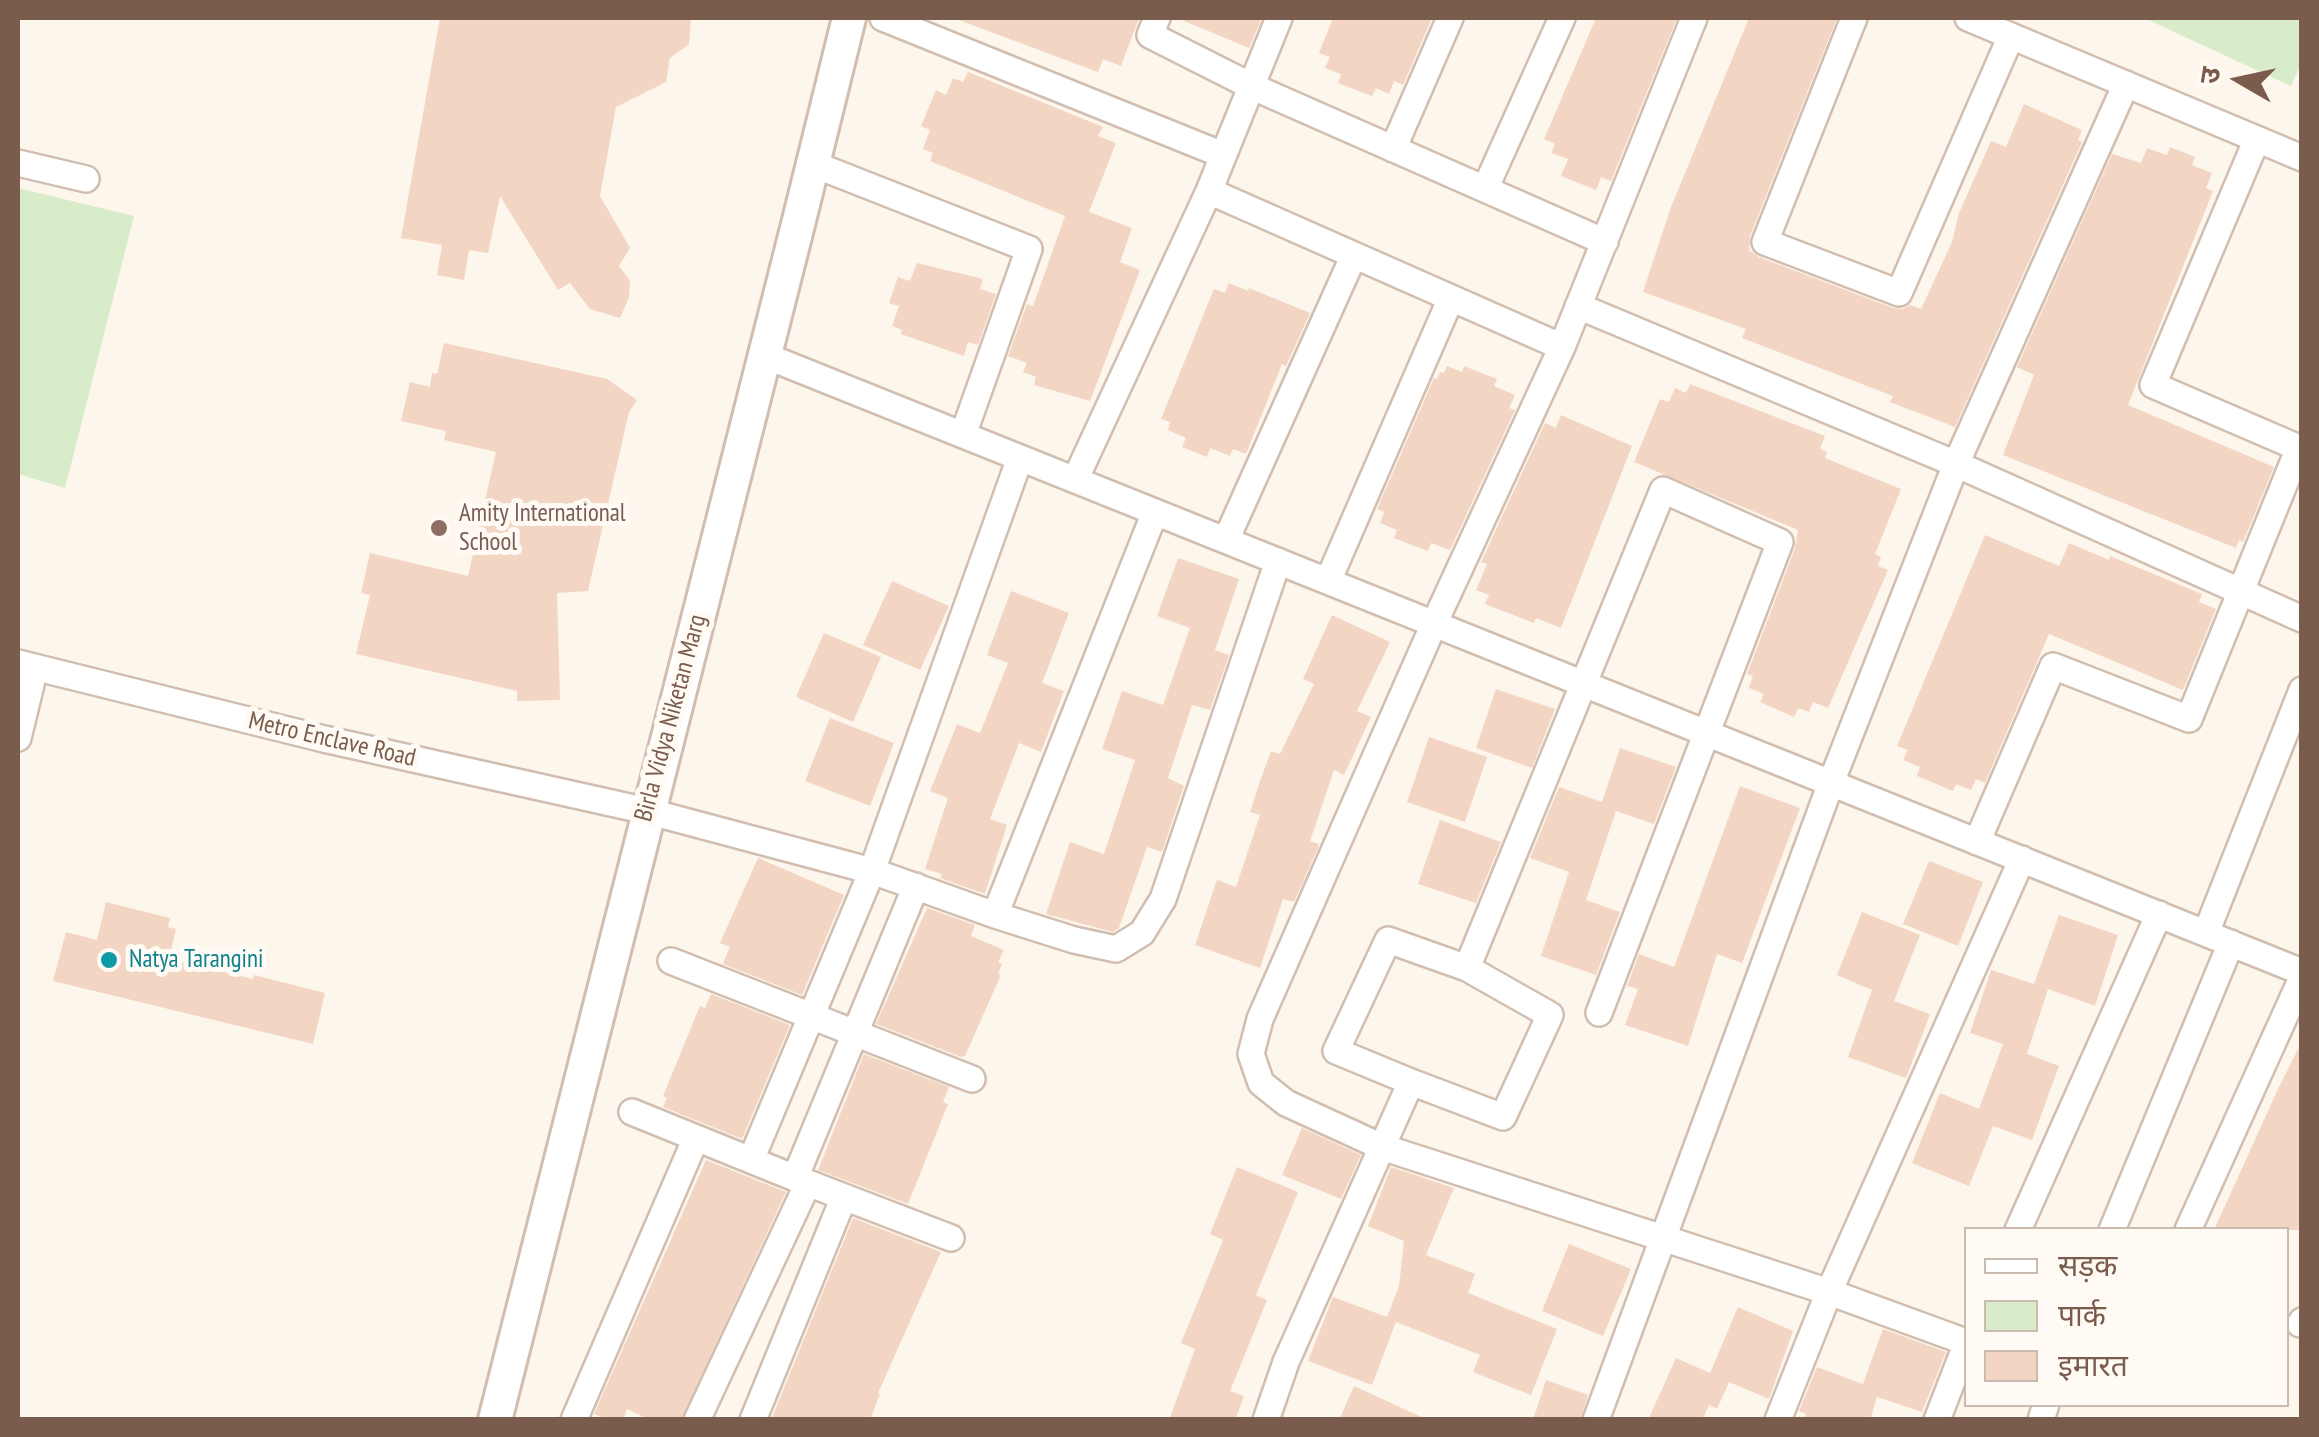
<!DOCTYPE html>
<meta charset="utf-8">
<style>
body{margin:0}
#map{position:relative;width:2319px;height:1437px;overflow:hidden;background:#fdf6ec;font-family:"PT Sans Narrow","Noto Sans Devanagari",sans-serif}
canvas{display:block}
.frame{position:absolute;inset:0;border:20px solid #7a5c4d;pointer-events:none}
.legend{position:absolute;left:1964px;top:1227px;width:325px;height:180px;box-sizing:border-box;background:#fffaf3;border:2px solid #cabbb1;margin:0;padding:12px 18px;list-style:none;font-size:30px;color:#7a5c4d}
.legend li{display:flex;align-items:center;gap:20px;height:50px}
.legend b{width:50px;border:2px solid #cabbb1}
.north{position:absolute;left:2189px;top:30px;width:100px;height:100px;-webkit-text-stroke:8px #fffaf3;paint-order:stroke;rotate:279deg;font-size:28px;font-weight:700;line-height:40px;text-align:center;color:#7a5c4d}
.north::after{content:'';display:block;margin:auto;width:35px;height:45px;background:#7a5c4d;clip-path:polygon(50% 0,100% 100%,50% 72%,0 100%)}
</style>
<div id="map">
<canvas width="2319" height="1437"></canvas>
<div class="frame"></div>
<ul class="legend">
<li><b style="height:12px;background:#fff"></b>सड़क</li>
<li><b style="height:28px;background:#d8ecc9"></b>पार्क</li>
<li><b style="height:28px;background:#f3d5c3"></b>इमारत</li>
</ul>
<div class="north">उ</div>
</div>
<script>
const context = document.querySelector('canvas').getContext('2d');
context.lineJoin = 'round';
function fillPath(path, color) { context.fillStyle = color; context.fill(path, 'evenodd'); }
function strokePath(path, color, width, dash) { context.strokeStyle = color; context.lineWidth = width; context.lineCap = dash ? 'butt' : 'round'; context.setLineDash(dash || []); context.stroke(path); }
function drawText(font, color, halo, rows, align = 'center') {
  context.font = font + ' "PT Sans Narrow",sans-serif'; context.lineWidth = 10; context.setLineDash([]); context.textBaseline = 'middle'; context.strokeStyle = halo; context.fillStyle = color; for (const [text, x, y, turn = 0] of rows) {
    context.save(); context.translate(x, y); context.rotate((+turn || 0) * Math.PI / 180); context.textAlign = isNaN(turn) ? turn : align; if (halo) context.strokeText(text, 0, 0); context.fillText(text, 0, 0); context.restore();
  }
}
fillPath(new Path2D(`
 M 2144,18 L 2301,18 L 2301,64 L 2291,86 Z
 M 18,188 L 134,216 L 65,488 L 18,474 Z`), '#d8ecc9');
fillPath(new Path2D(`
 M 440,18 L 691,18 L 689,44 L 670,58 L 666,82 L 616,107 L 600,196 L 630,248 L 619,266 L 630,281 L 629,297 L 620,318 L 590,309 L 570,283 L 558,290 L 500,196 L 488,253 L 469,250 L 464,280 L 437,275 L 442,245 L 401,238 Z
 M 960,18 L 1139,18 L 1121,66 L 1103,59 L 1098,72 L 959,20 Z
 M 1177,18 L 1262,18 L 1249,48 Z
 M 1333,18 L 1432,18 L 1403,85 L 1394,81 L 1389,94 L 1376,88 L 1372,96 L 1338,83 L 1341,74 L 1325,68 L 1330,57 L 1319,53 Z
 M 1596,18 L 1677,18 L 1611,181 L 1601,177 L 1596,190 L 1561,176 L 1568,159 L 1551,153 L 1555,144 L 1544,139 Z
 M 1749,18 L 1837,18 L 1750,236 L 1749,250 L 1759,257 L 1893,308 L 1902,309 L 1910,305 L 1921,309 L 1952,242 L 1959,213 L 1991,141 L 2006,147 L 2024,104 L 2082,130 L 2078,140 L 2082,142 L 1955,427 L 1890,402 L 1893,396 L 1742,338 L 1746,329 L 1643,292 L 1671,207 Z
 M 968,72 L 1103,127 L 1098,136 L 1116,143 L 1089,212 L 1132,228 L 1120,262 L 1140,270 L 1090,401 L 1034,385 L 1036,377 L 1023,372 L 1027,363 L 1008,356 L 1027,304 L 1033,306 L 1065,216 L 930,161 L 933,153 L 923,149 L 930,130 L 921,126 L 936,90 L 946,95 L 953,78 L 963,82 Z
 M 2170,147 L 2195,157 L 2192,165 L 2212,173 L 2206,188 L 2213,191 L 2128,405 L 2274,467 L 2243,542 L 2239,540 L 2236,548 L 2003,455 L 2034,375 L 2017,367 L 2112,154 L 2141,163 L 2147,148 L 2167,155 Z
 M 917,263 L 983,279 L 980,289 L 996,294 L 978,345 L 968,342 L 964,356 L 901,334 L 902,330 L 892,326 L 899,306 L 889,303 L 898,277 L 910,281 Z
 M 1229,283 L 1248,291 L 1249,288 L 1310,313 L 1286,366 L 1282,364 L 1246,454 L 1233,449 L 1230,456 L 1210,448 L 1207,457 L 1182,447 L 1186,438 L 1168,430 L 1170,422 L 1161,419 L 1214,289 L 1225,293 Z
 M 444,343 L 607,379 L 637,400 L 629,412 L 588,591 L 557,593 L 560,700 L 517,701 L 517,691 L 356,654 L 370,595 L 361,593 L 370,553 L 468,576 L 496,452 L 444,440 L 446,431 L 401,421 L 410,382 L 430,387 L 432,373 L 437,374 Z
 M 1447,366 L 1462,372 L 1464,366 L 1497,379 L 1494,386 L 1515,395 L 1509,408 L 1515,410 L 1450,550 L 1431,543 L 1428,551 L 1394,538 L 1397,530 L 1380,523 L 1384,512 L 1377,509 L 1434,378 L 1437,379 L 1440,372 L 1444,373 Z
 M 1690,384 L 1825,436 L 1820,449 L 1827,452 L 1825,458 L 1901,489 L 1875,554 L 1881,557 L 1878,566 L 1888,570 L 1828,708 L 1813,702 L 1809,712 L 1798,708 L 1794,717 L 1760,702 L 1764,694 L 1749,688 L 1753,676 L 1747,674 L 1795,548 L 1798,530 L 1634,462 L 1660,399 L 1669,402 L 1675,388 L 1686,393 Z
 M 1561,415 L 1632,446 L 1561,628 L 1536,618 L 1534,623 L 1485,604 L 1489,595 L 1476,590 L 1487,564 L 1481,562 L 1545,423 L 1556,428 Z
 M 1985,535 L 2059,566 L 2069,543 L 2109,560 L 2110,556 L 2202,594 L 2199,602 L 2216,609 L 2183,690 L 2049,634 L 1985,783 L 1976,779 L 1971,790 L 1956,784 L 1953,791 L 1917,776 L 1920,767 L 1903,760 L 1908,750 L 1897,746 Z
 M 1178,558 L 1239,579 L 1215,650 L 1229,655 L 1210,710 L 1192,705 L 1168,778 L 1184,786 L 1162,852 L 1147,847 L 1119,928 L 1113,932 L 1046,914 L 1070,842 L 1104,854 L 1135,760 L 1102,749 L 1122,691 L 1163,705 L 1190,628 L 1157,616 Z
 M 892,581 L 949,606 L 920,670 L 863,645 Z
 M 1011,591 L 1069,613 L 1042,683 L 1064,691 L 1041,752 L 1019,743 L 990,819 L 1007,825 L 985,894 L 940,878 L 942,874 L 925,869 L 948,798 L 930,791 L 957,724 L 980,733 L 1008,663 L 987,655 Z
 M 1332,615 L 1390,642 L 1357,711 L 1371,717 L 1344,775 L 1334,770 L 1310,841 L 1319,844 L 1318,848 L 1294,902 L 1283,899 L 1260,968 L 1195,945 L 1217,880 L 1236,887 L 1260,815 L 1250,812 L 1259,784 L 1271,751 L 1280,754 L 1314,684 L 1303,679 Z
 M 824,633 L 881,657 L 853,722 L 796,697 Z
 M 1496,689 L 1555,709 L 1532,768 L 1476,748 Z
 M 830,718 L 894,743 L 870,806 L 805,781 Z
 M 1429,737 L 1487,757 L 1465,822 L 1407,802 Z
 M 1620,748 L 1676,767 L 1654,824 L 1616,811 L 1586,900 L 1620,912 L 1596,975 L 1541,956 L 1569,872 L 1530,858 L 1559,787 L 1602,802 Z
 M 1740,786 L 1800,808 L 1742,963 L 1717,954 L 1688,1046 L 1625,1025 L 1638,989 L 1627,986 L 1639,954 L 1674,967 Z
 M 1440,820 L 1501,842 L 1476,903 L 1418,884 Z
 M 758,858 L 844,895 L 802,995 L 723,964 L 730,947 L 720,943 Z
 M 1929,861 L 1983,882 L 1958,946 L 1903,924 Z
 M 106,902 L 170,918 L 168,927 L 176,929 L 169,959 L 253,979 L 254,975 L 325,993 L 313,1044 L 53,981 L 66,932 L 97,940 Z
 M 927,908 L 975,925 L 971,936 L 1004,950 L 998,962 L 1002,964 L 998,974 L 1001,975 L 965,1056 L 961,1057 L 876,1024 Z
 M 1862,912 L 1920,935 L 1894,1001 L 1930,1014 L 1906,1078 L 1848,1057 L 1872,990 L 1837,975 Z
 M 2059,915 L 2118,935 L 2095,1006 L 2048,989 L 2027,1054 L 2059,1066 L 2032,1140 L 1993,1126 L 1969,1186 L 1912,1163 L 1940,1093 L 1979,1109 L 2003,1044 L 1970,1033 L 1991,970 L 2034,984 Z
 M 711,994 L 790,1025 L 742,1139 L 663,1107 L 667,1098 L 663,1096 L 700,1006 L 705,1008 Z
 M 2302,1041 L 2302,1230 L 2214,1230 L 2278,1089 Z
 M 864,1054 L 949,1087 L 943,1102 L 948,1104 L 908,1204 L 818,1170 Z
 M 1302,1128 L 1361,1155 L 1341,1199 L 1282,1175 Z
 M 706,1160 L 786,1192 L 681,1420 L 650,1420 L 627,1409 L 623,1420 L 608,1420 L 594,1414 Z
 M 1237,1167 L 1298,1192 L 1256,1295 L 1267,1300 L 1230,1391 L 1244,1396 L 1235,1420 L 1169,1420 L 1195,1349 L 1181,1343 L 1223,1240 L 1210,1234 Z
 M 1391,1167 L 1454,1188 L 1426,1255 L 1475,1274 L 1468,1293 L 1557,1329 L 1531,1395 L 1473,1372 L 1480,1355 L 1396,1322 L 1372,1385 L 1308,1361 L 1333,1297 L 1387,1317 L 1399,1286 L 1404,1241 L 1368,1226 Z
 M 853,1218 L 941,1252 L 878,1393 L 880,1394 L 870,1420 L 771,1420 Z
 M 1569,1244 L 1631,1269 L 1603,1336 L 1542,1311 Z
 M 1738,1307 L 1793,1331 L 1769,1399 L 1729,1382 L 1717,1409 L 1709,1405 L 1702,1420 L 1648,1420 L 1676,1358 L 1710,1373 Z
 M 1883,1329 L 1946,1352 L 1922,1412 L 1877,1397 L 1870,1420 L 1804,1420 L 1806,1414 L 1799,1411 L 1817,1367 L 1863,1384 Z
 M 1546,1380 L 1588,1395 L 1580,1420 L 1533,1420 Z
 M 1354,1386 L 1428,1420 L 1339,1420 Z`), '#f3d5c3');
const minor = new Path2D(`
 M 883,18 L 1223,155
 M 1157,18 L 1150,35 L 1251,86 L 1605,242
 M 1694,18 L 1562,347 L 1434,624 L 1260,1019 L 1251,1054 L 1261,1083 L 1286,1103 L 1382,1147 L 1829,1292 L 1966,1342
 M 1854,18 L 1765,242 L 1899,293 L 2011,36
 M 1968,18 L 2302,158
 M 1393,149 L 1450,18
 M 18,163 L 86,179
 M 813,164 L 1029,249 L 963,435
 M 1485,189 L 1562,18
 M 1209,191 L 1562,347
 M 1578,306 L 1956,464 L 2302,619
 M 766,356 L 2302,972
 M 1075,480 L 1209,191 L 1279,18
 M 1226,540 L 1354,255
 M 1328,581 L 1451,298
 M 18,663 L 324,739 L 647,811 L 872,871 L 995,915 L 1074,940 L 1116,949 L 1142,933 L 1163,899 L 1278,561
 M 18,738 L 35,668
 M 1977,842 L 2053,666 L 2189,719 L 2299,448 L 2153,385 L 2257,139
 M 995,915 L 1155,512
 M 2206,933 L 2302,690
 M 671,961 L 972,1079
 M 1411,1082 L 1503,1117 L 1550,1015 L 1467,968
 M 632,1112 L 795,1178
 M 751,1160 L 872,871 L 1020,458
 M 844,1197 L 951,1238
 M 2018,1230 L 2159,914
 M 2112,1230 L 2231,943
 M 2188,1230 L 2302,978
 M 2300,1324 L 2302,1321
 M 574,1420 L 696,1138
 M 697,1420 L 808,1183
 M 753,1420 L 844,1197 L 795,1178 L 916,886
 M 1266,1420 L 1286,1362 L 1411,1082 L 1336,1051 L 1388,940 L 1467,968 L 1663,490 L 1780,542 L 1599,1013
 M 1596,1420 L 1831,783 L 1956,464 L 2126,84
 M 1778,1420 L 1829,1292 L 2022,859
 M 1937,1420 L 1966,1345
 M 2041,1420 L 2046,1404`);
const tertiary = new Path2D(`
 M 495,1420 C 610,951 735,486 849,18`);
strokePath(minor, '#d1beb0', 30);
strokePath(tertiary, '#d1beb0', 38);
strokePath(minor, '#fff', 25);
strokePath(tertiary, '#fff', 32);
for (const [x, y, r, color] of [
 [439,528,10,"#8d6e63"],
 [109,960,10,"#0f9aa8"]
]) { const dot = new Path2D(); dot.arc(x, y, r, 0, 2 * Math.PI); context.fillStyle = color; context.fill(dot); strokePath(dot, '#fffaf3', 4); }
drawText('25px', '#785e54', '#fffaf3', [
 ["Amity International",459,514],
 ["School",459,543]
], 'left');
drawText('25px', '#7a5c4d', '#fffaf3', [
 ["Birla Vidya Niketan Marg",671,718,-75],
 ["Metro Enclave Road",332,740,13]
]);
drawText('25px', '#0d838f', '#fffaf3', [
 ["Natya Tarangini",129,960]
], 'left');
</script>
